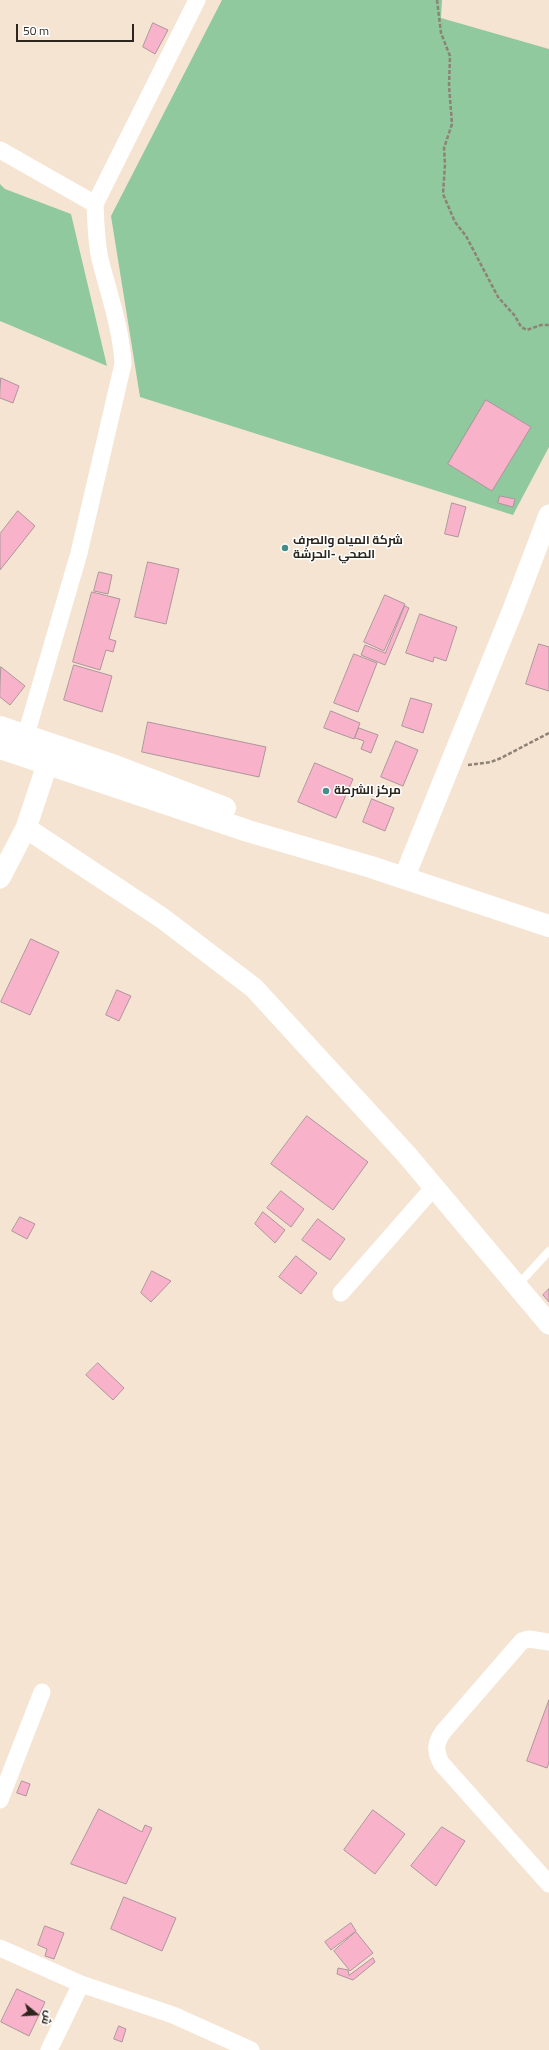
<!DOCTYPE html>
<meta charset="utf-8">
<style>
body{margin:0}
#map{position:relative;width:549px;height:2050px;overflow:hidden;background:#f6e4d2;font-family:"Titillium Web",Cairo,sans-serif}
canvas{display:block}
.north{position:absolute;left:16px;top:1994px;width:40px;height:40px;-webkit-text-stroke:3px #fff;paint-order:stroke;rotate:108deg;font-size:11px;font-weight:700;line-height:16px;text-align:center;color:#2d261f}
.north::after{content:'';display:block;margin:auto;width:14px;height:18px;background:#2d261f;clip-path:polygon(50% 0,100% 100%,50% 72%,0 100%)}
.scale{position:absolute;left:16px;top:24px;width:118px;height:18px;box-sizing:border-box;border:2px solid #2d261f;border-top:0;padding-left:5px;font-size:12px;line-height:14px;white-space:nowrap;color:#2d261f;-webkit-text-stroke:3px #fff;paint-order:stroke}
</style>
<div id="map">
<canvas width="549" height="2050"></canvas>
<div class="north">ش</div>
<div class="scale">50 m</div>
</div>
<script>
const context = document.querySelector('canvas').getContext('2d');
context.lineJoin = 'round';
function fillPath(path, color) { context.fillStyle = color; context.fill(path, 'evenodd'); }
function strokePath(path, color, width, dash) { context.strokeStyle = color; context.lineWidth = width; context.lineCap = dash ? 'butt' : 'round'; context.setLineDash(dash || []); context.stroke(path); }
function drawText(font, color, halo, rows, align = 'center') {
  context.font = font + ' "Titillium Web",Cairo,sans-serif'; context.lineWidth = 3; context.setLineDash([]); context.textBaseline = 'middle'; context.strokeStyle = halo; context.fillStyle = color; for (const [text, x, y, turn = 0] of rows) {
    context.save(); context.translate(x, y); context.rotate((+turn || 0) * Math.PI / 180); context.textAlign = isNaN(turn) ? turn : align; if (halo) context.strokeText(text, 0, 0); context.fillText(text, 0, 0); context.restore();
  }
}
fillPath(new Path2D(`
 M 222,0 L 442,0 L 441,18 L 549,49 L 549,447 L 513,515 L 140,397 L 111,216 Z
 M 0,184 L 5,189 L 71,214 L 107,366 L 0,321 Z`), '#8fc99d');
const building = new Path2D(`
 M 153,23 L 168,30 L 155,54 L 143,47 Z
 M 1,378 L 19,386 L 13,403 L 0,398 Z
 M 486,400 L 531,427 L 492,491 L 448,464 Z
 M 500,496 L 515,499 L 513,507 L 498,503 Z
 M 452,503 L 466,507 L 458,537 L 445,534 Z
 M 18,511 L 35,526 L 0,570 L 0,534 Z
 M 148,562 L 179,569 L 166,624 L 135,617 Z
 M 99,572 L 112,575 L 108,594 L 94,591 Z
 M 92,592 L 120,599 L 109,639 L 116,641 L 113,652 L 106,650 L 100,670 L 73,662 Z
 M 385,595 L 405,604 L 384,651 L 364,642 Z
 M 405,606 L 409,608 L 385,665 L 361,655 L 365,645 L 385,653 Z
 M 420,614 L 457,627 L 446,661 L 434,657 L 433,662 L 406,653 Z
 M 539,644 L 549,647 L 549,691 L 526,684 Z
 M 354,654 L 377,663 L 358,712 L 334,703 Z
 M 74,665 L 112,676 L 102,712 L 64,700 Z
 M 1,667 L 25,686 L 10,705 L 0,697 Z
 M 411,698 L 432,704 L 423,733 L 402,726 Z
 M 331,711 L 360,723 L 354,739 L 324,728 Z
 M 148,722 L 266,747 L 259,777 L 142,752 Z
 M 359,728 L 378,735 L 371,753 L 361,749 L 364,741 L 355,738 Z
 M 396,741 L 418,750 L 403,786 L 381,777 Z
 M 315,763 L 353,779 L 336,818 L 298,802 Z
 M 372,799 L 394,808 L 385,831 L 363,822 Z
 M 31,939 L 59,952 L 30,1015 L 1,1002 Z
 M 117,990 L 131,996 L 119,1021 L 106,1015 Z
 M 307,1116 L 368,1162 L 333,1210 L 271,1164 Z
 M 281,1191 L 304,1209 L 291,1227 L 267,1208 Z
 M 263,1212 L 285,1230 L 275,1243 L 255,1224 Z
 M 20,1217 L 35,1224 L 27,1239 L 12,1231 Z
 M 318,1219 L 345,1239 L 330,1260 L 302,1240 Z
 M 296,1256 L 317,1273 L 301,1294 L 279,1277 Z
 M 152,1271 L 171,1281 L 151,1302 L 141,1293 Z
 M 549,1289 L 549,1302 L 543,1295 Z
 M 98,1363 L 124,1388 L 113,1400 L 86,1375 Z
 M 549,1700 L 549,1762 L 547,1768 L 527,1761 Z
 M 22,1781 L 30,1784 L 26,1796 L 17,1793 Z
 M 99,1809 L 142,1832 L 145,1825 L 152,1828 L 126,1884 L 71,1864 Z
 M 373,1810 L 405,1834 L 375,1874 L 344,1850 Z
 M 442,1827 L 465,1841 L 436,1886 L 411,1866 Z
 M 124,1897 L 176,1918 L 162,1951 L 111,1929 Z
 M 351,1923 L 356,1931 L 331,1950 L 325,1942 Z
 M 45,1926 L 64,1933 L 54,1959 L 45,1956 L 47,1949 L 38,1945 Z
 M 356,1932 L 373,1953 L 350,1971 L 334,1951 Z
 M 373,1958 L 375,1962 L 353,1980 L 337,1974 L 338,1968 L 348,1970 L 349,1975 Z
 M 17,1989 L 45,2002 L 29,2036 L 1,2022 Z
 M 119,2026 L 126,2029 L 122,2042 L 114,2039 Z`);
fillPath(building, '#f8b2c9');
strokePath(building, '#ad959c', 1);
strokePath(new Path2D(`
 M 437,0 L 441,33 L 450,56 L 449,86 L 452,124 L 444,148 L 445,164 L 443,194 L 455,222 L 466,236 L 498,297 L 515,316 L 521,327 L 527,330 L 541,325 L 549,325
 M 468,765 L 491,762 L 501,758 L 549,733`), '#8e8275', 2.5, [4, 2]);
strokePath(new Path2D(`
 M 517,1286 L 549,1251`), '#fff', 8);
strokePath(new Path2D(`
 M 0,150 L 95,204
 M 26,735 L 79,553 L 123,364 C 121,327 109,295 100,259 C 96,241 96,223 95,204 L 197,0
 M 341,1293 L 434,1187
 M 549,1642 L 529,1639 L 522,1641 L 443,1732 C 435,1744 435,1750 441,1763 L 549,1884
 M 0,1800 L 42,1692
 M 0,1948 L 81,1984 L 173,2015 L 251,2050
 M 49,2050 L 81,1984`), '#fff', 17);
strokePath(new Path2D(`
 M 26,828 L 162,918 L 254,988 L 407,1155 L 549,1324
 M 0,878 L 26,828 L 53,747
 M 404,878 L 514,607 L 549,515`), '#fff', 21);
strokePath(new Path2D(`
 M 0,727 L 115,766 L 225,808
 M 0,748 L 248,831 L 371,867 L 549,926`), '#fff', 22);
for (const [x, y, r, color] of [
 [285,548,4,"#458d8a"],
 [326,791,4,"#458d8a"]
]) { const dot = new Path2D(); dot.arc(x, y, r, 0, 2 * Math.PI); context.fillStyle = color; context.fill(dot); strokePath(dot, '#fff', 1.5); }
drawText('bold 12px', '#2d261f', '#fff', [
 ["شركة المياه والصرف",293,541],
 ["الصحي -الحرشة",293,555],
 ["مركز الشرطة",334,791]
], 'left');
</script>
